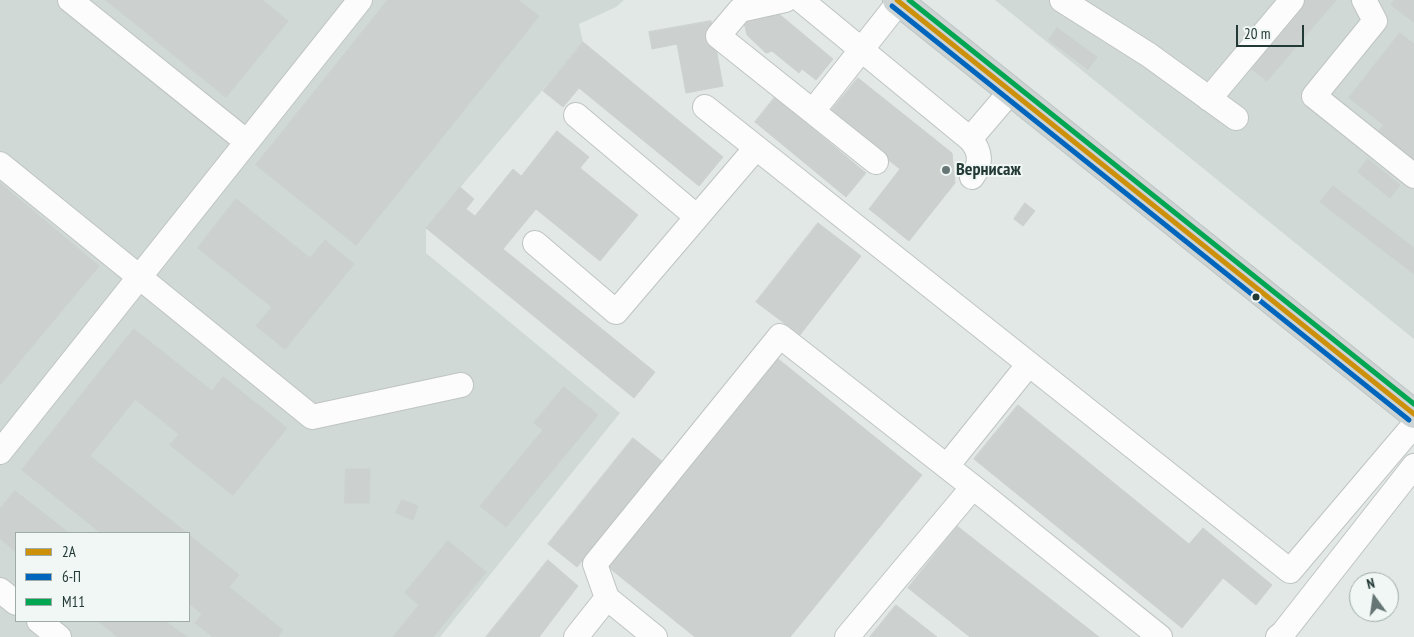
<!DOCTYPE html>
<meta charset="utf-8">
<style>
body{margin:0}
#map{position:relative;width:1414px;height:637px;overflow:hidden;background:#e2e8e6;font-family:"PT Sans Narrow",sans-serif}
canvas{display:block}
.legend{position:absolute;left:15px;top:532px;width:175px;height:90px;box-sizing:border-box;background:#f0f7f4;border:1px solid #9eaba8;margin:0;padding:6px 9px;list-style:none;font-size:15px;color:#223936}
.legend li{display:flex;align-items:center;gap:10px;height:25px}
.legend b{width:25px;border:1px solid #9eaba8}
.north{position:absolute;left:1349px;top:572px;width:50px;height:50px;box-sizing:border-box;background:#f0f7f4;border:1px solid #9eaba8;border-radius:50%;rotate:346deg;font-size:14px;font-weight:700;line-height:20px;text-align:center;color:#223936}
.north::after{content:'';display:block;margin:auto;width:18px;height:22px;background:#657674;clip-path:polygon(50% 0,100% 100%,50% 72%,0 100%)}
.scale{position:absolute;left:1236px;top:25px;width:68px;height:22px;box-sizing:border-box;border:2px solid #223936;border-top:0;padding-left:6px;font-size:15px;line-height:18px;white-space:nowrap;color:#223936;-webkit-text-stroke:4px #f0f7f4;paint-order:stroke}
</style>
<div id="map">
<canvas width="1414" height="637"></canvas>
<ul class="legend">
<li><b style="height:6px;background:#cc900b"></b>2А</li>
<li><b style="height:6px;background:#0065bd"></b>6-П</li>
<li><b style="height:6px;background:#00a651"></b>М11</li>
</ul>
<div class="north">N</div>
<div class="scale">20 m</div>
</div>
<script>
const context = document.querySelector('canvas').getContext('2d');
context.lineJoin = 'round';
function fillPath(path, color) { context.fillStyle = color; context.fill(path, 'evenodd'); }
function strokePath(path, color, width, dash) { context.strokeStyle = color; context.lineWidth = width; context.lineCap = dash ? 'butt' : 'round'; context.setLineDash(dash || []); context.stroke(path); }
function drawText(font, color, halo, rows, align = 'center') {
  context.font = font + ' "PT Sans Narrow",sans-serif'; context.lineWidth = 4; context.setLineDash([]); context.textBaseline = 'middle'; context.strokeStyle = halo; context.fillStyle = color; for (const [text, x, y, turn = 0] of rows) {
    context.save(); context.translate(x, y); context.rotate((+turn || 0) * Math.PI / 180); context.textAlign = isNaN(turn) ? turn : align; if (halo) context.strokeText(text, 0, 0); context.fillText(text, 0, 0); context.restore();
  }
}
fillPath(new Path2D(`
 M 0,0 L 624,0 L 616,7 L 579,24 L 583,42 L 426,228 L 426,253 L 620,413 L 440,637 L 0,637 ZM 16,533 L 189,533 L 189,621 L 16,621 Z
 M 995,0 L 1414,0 L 1414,339 Z`), '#d0d9d6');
const building = new Path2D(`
 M 106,0 L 262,0 L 288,21 L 226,97 Z
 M 388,0 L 518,0 L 539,16 L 356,245 L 256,165 Z
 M 1304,0 L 1336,0 L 1267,81 L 1248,66 Z
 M 1395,0 L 1414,0 L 1414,22 L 1391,5 Z
 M 779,14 L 833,59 L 816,80 L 802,69 L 799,73 L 772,51 L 766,53 L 747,35 L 744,22 Z
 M 711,21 L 723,86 L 686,93 L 677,44 L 652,49 L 649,32 Z
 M 1057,28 L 1097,57 L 1088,69 L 1049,40 Z
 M 1400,33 L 1414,44 L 1414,162 L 1377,133 L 1384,125 L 1349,98 Z
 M 583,42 L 723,157 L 699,186 L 579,88 L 563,107 L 543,91 Z
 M 858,78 L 952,153 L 955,183 L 909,241 L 869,209 L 900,169 L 829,113 Z
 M 775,97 L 866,173 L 846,197 L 755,122 Z
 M 557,131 L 589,157 L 580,168 L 638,215 L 600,261 L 536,209 L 503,249 L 655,372 L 634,398 L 426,228 L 460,187 L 474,199 L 466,209 L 475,216 L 513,169 L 521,176 Z
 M 1368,159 L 1400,185 L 1390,198 L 1358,172 Z
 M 0,183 L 99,266 L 0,385 Z
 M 1333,186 L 1414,248 L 1414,274 L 1320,202 Z
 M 236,199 L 310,258 L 325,240 L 354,264 L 285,349 L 256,326 L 272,307 L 198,248 Z
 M 1025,203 L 1035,211 L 1023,226 L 1014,219 Z
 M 818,223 L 861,256 L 800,335 L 756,302 Z
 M 134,329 L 212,391 L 223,377 L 287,428 L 233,495 L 170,445 L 179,434 L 135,399 L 90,456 L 187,533 L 101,533 L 22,470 Z
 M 777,358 L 922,475 L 790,637 L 695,637 L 607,566 Z
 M 564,387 L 598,415 L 506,527 L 480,506 L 543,430 L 534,423 Z
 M 1018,405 L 1189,544 L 1203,528 L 1272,585 L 1256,605 L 1223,578 L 1182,628 L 974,459 Z
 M 633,438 L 663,462 L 577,567 L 548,544 Z
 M 346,469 L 370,469 L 369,503 L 345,503 Z
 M 15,491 L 69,533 L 16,533 L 16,552 L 0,538 L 0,509 Z
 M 402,500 L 418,506 L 413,520 L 396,513 Z
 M 957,526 L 1099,637 L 970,637 L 908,588 Z
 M 189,535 L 239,575 L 229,587 L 283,630 L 278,637 L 213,637 L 195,623 L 202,614 L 189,603 Z
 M 448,541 L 486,572 L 433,637 L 393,637 L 419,605 L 405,593 Z
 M 548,560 L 578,586 L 539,637 L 486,637 Z
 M 896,605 L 937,637 L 870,637 Z
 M 98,621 L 165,621 L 187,637 L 118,637 Z`);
fillPath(building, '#ccd1d0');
strokePath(building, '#cbd1cf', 1);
const minor = new Path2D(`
 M 70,0 L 247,142
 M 785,0 L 740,10 L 718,36 L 876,162
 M 801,0 L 970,139 C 981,151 982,164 972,177
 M 1062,0 L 1149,55 L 1236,118
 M 1364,0 L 1375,21 L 1314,96 L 1414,176
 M 1209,99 L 1292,0
 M 705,107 L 1290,571 L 1414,425
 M 813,111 L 899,2
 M 576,115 L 697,217
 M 970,139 L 1011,91
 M 0,164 L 312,417 L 461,385
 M 535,243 L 616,312 L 756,148
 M 0,452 L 360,0
 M 947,466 L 1029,364
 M 0,590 L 16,603
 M 607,598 L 655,637
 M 39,621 L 59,637
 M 576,637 L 607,598 L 595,564 L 780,336 L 973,487 L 1160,637
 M 847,637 L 973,487
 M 1278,637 L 1283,633 L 1414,466`);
const major = new Path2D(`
 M 897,0 L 1414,414`);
strokePath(minor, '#bfc4c3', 26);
strokePath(major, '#bcc4c3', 30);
strokePath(minor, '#fbfcfb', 24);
strokePath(major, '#cdd4d3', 28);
strokePath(new Path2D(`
 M 897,0 L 1414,414`), '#cc900b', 5);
strokePath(new Path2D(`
 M 892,6 L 1409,420`), '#0065bd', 5);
strokePath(new Path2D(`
 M 909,0 L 1414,404`), '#00a651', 5);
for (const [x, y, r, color] of [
 [946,170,5,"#657674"],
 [1256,297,4.5,"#223936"]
]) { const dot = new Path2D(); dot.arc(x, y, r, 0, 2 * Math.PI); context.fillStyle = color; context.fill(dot); strokePath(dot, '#f0f7f4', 2); }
drawText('bold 18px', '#223936', '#f0f7f4', [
 ["Вернисаж",956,170]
], 'left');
</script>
